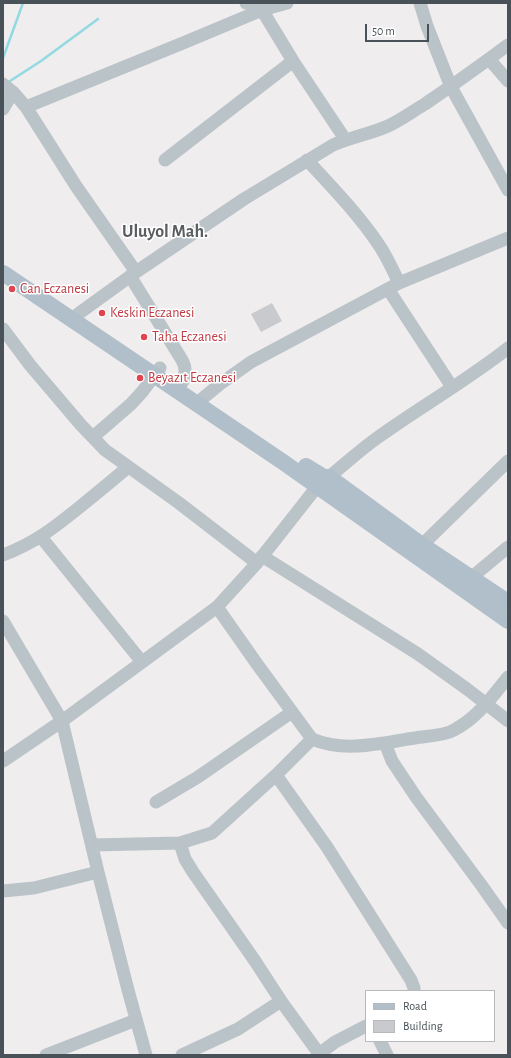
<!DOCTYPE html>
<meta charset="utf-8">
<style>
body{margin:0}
#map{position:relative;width:511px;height:1058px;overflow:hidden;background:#f0edee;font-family:"Alegreya Sans",sans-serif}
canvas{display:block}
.frame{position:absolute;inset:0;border:4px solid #485258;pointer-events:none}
.legend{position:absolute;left:365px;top:990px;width:130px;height:52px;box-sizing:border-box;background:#fff;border:1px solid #b6babc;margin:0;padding:5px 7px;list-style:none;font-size:12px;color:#485258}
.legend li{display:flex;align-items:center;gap:8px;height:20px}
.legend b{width:20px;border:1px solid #b6babc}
.scale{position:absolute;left:365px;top:24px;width:64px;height:18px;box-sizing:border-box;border:2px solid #485258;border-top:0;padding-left:5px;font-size:12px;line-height:14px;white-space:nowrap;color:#485258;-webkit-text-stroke:3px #fff;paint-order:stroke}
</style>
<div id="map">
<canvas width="511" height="1058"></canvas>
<div class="frame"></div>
<ul class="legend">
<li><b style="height:5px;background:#b0bfc9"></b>Road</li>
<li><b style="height:11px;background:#c8cace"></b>Building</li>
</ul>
<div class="scale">50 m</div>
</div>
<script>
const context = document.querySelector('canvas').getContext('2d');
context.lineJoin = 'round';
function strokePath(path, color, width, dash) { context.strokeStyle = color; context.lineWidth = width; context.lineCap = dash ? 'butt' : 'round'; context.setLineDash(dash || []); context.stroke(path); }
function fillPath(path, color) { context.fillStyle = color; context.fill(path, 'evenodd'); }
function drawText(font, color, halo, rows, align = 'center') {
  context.font = font + ' "Alegreya Sans",sans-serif'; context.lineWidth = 3; context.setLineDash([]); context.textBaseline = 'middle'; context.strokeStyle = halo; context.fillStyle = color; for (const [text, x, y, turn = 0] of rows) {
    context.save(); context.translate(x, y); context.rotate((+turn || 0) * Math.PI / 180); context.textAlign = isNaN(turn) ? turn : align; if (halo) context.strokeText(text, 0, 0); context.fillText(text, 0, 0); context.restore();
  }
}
strokePath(new Path2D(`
 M 3,58 L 23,3
 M 10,81 L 41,61 L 98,19`), '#92d9e1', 2.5);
fillPath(new Path2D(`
 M 272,303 L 282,321 L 261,332 L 251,314 Z`), '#c8cace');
strokePath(new Path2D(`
 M 246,3 L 254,4 L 262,10 L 293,61 L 345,139
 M 420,3 L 427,26 L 451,87 L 508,190
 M 489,59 L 508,81
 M 3,84 L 13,92 L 26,107 L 76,186 L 136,272
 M 26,107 L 183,43 L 262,10 L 287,3
 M 3,109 L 13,92
 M 165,160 L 293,61
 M 307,160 C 332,187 358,214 379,245 C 387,257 393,270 399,283
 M 130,276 L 182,360 C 187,369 185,374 182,383
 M 388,289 L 452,387
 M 78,314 L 136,272 L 244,199 L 333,145 C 351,137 370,134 388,126 C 401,120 413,111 425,104 C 453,85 481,65 508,45
 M 3,329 L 30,365 L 81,425 L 105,450 L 179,503 L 257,563
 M 203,398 L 220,384 L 251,362 L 399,283 L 508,238
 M 93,437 L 131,404 L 142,392 L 160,368
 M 329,477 C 345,464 360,450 377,438 C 420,407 466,381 508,348
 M 41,537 L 142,662
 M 422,545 L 508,461
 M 3,555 C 35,543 55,527 81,506 C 97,493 113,480 128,467
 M 262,556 L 418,654 L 467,689 L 508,721
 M 472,577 L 508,547
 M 217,607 L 257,664 L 312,739 C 345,753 381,743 415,738 C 426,736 444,736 454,730 C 477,718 492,697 508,677
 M 3,621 L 62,721 L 98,872 L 128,990 L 146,1055
 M 385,743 L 392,761 L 416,797 L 482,886 L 508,923
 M 3,761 L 62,721 L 217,607 L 257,563 L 323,479
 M 276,775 L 327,847 L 411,980 L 414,988 L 414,991
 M 156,802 L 198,777 L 292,712
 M 180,843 L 185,859 L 193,872 L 255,961 L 281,1001 L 320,1055
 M 92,845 L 180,843 L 212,833 L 276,775 L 312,739
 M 3,891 L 34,888 L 98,872
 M 380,1041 L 387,1055
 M 319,1054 L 335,1042 L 366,1026
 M 46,1055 L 136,1020
 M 182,1055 L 238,1029 L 281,1001`), '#bac3c8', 13);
strokePath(new Path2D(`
 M 3,273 L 283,462 L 508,621
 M 306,466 L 324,477 L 329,477 L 422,545 L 508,602`), '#b0bfc9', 16);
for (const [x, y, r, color] of [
 [12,289,4,"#e0444e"],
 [102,313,4,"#e0444e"],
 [144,337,4,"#e0444e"],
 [140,378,4,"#e0444e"]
]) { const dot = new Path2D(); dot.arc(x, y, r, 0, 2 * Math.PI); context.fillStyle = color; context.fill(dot); strokePath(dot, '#fff', 1.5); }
drawText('14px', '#be3a42', '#fff', [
 ["Can Eczanesi",20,289],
 ["Keskin Eczanesi",110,313],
 ["Taha Eczanesi",152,337],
 ["Beyazıt Eczanesi",148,378]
], 'left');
drawText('bold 18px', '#5b5e61', '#fff', [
 ["Uluyol Mah.",165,232]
]);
</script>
